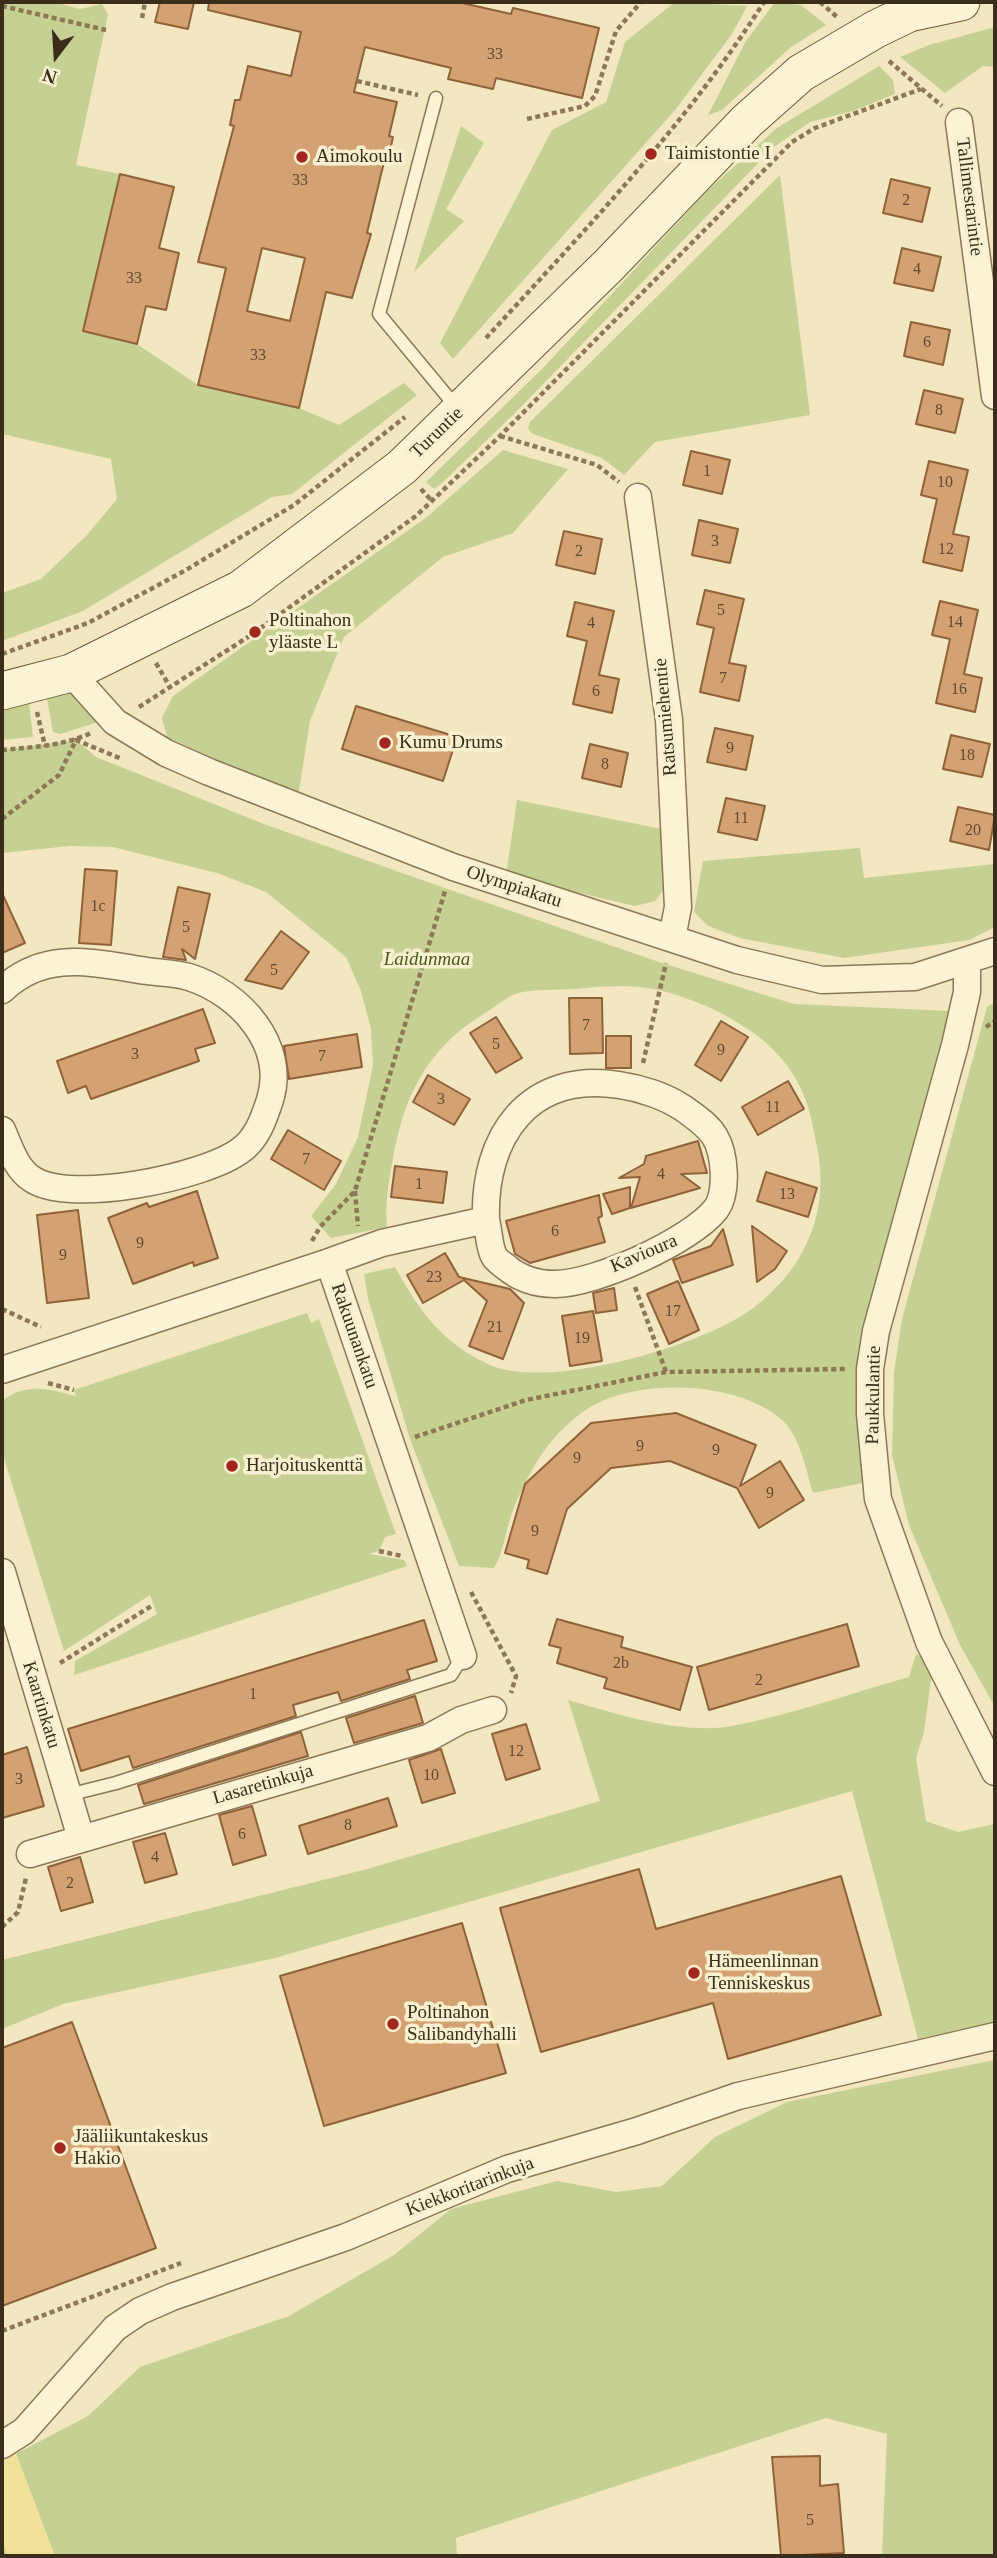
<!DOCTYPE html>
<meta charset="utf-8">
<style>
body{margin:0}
#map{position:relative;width:997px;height:2558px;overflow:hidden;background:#f2e7c0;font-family:"Times New Roman",serif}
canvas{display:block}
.frame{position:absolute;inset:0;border:4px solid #3b2d1c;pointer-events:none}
.north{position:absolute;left:21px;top:21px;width:70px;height:70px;-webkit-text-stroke:5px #f9f0d0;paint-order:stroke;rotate:197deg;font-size:19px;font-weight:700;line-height:28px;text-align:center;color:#3b2d1c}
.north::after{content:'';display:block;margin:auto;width:24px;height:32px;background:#3b2d1c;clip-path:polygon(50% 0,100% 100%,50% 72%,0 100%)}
</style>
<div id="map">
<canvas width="997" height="2558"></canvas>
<div class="frame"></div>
<div class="north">N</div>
</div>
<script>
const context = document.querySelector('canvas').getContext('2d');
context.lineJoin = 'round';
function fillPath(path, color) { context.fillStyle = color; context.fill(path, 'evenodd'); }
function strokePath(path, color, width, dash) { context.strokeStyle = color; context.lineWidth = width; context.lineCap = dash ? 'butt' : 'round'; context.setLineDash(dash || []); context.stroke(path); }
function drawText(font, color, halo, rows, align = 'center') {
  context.font = font + ' "Times New Roman",serif'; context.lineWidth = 7; context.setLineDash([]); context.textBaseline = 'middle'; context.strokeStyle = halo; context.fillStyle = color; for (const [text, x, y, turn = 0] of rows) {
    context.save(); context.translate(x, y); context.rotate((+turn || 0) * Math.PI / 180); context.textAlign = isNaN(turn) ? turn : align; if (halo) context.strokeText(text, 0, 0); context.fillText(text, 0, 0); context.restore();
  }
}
fillPath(new Path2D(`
 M 2,2 L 54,2 L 80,9 L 102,4 L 108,14 L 76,165 L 120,174 L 84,331 L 137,344 L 198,385 L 299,408 L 339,425 L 404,383 L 417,395 L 292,494 L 272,497 L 83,611 L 2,641 L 2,593 L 41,579 L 87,535 L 117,499 L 111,459 L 2,434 Z
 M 675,2 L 747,6 L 732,34 L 676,109 L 453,359 L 440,343 L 552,130 L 606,102 L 625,42 Z
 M 775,2 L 801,5 L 826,25 L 791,47 L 722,110 L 708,115 L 746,41 Z
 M 995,27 L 995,67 L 983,66 L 945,93 L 900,57 L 929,45 Z
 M 879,66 L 893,80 L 895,94 L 853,111 L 810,122 L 774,147 L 514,414 L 442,483 L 434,489 L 426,482 L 544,367 L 707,191 L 777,128 Z
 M 461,126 L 484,143 L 446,209 L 464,221 L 414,272 Z
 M 780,175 L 810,415 L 655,442 L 624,475 L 602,458 L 533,434 L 528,429 L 530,422 Z
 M 503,450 L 568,469 L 513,533 L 443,557 L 344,637 L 310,721 L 298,797 L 167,737 L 162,718 L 173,696 L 427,517 Z
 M 61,693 L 71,693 L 101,715 L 98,722 L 60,734 L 53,732 L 47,698 Z
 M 29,703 L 33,737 L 2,740 L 2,709 Z
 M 76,740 L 96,757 L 264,824 L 436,885 L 659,962 L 794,1004 L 951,1011 L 860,1356 L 858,1437 L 867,1482 L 813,1493 C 806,1470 800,1436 782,1420 C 739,1382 644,1378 594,1405 C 582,1411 566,1425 557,1435 C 537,1456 522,1487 512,1513 C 505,1533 504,1551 494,1568 L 459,1566 L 410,1439 L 368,1299 L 364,1274 L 395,1267 C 420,1312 442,1343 490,1365 C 549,1391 709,1345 757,1305 C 772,1293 789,1275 799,1258 C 821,1221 825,1183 816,1142 C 812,1120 808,1101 797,1081 C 772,1034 714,1005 663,991 C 636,984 602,986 575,989 C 557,990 535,989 518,993 C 506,997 495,1007 485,1013 C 426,1049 403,1097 392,1164 C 388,1186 385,1205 387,1227 L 331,1238 L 311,1216 L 336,1184 L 358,1137 L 373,1065 L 371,1029 L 361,991 L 346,957 L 266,892 L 217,873 L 113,847 L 70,846 L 2,853 L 2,750 Z
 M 517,800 L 662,829 L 664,889 L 655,901 L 635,906 L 506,876 Z
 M 860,848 L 864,878 L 995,864 L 995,927 L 969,940 L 844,958 L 740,938 L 708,926 L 694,912 L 703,861 Z
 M 995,1002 L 995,1707 L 960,1645 L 909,1525 L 892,1455 L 894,1372 L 902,1319 L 987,1007 Z
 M 307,1313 L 311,1323 L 319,1319 L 396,1534 L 385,1537 L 379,1551 L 369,1554 L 404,1560 L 407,1566 L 74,1675 L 75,1661 L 157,1614 L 150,1595 L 64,1651 L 2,1452 L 2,1401 C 27,1382 48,1389 76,1396 L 74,1390 Z
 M 916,1654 L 933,1664 L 924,1732 L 916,1758 L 926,1821 L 958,1832 L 995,1824 L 995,2022 L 918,2039 L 852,1791 L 275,1958 L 63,2004 L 2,2029 L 2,1960 L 367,1869 L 600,1801 L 568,1700 C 617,1714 681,1735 732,1726 C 790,1715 852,1693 909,1677 Z
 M 995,2060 L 995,2556 L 882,2556 L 887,2434 L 826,2418 L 456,2538 L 457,2556 L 2,2556 L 2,2461 L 88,2416 L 140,2367 L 289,2316 L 394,2255 L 451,2209 L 557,2181 L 616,2192 L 662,2186 L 715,2137 L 787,2102 Z`), '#c5d192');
fillPath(new Path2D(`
 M 16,2453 L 55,2556 L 7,2556 L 2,2538 L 2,2461 Z`), '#f1e19a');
const building = new Path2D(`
 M 160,2 L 194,2 L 188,29 L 155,22 Z
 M 209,2 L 458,2 L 511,14 L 513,8 L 599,28 L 582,98 L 496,78 L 493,89 L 448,79 L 451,68 L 365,47 L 354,92 L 397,102 L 389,136 L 393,137 L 387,164 L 384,162 L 367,233 L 371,234 L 352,298 L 326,292 L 299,408 L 198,385 L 226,268 L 198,262 L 234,126 L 230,125 L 235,100 L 240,100 L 248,66 L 291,76 L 301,32 L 208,10 ZM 262,248 L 305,258 L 290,321 L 247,311 Z
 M 120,174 L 174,187 L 159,248 L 179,253 L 166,310 L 146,306 L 137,344 L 83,331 Z
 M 891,179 L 930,188 L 922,222 L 883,213 Z
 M 902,248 L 941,257 L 933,291 L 894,283 Z
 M 911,322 L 950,330 L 943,365 L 904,356 Z
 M 924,390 L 963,399 L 955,433 L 916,424 Z
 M 691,451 L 730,460 L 722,494 L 683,485 Z
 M 929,461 L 968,470 L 953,534 L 969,537 L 962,571 L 923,562 L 937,499 L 921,495 Z
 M 699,520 L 738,529 L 730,563 L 692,555 Z
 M 564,531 L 602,539 L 595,574 L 556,565 Z
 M 705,590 L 744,599 L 729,663 L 746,666 L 739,701 L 700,692 L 714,628 L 697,624 Z
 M 940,601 L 978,610 L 964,674 L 982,678 L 975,712 L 936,703 L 950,639 L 932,635 Z
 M 575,602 L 614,611 L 599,675 L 619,679 L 612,713 L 573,704 L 587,641 L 567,636 Z
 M 356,706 L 457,737 L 443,781 L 342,749 Z
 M 715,728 L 753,736 L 746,770 L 707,762 Z
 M 951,735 L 990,744 L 982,777 L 943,769 Z
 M 590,744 L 628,753 L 621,787 L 582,778 Z
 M 726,798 L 765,806 L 757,840 L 718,832 Z
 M 958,807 L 995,815 L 989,850 L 950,841 Z
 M 85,869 L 117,871 L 111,945 L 79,943 Z
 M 178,887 L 210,894 L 195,959 L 182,949 L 186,960 L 163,957 Z
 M 2,893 L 25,943 L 2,953 Z
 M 281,931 L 309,952 L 282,989 L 245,980 Z
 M 569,998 L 602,998 L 603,1053 L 570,1054 Z
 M 203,1009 L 215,1043 L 195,1049 L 199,1061 L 91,1099 L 86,1086 L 68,1093 L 57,1061 Z
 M 496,1017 L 522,1058 L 496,1073 L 470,1033 Z
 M 721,1021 L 748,1037 L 721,1081 L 695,1065 Z
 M 357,1034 L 362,1067 L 289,1079 L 284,1046 Z
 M 606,1036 L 631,1036 L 631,1068 L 606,1068 Z
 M 428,1075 L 470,1099 L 454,1125 L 413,1102 Z
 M 788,1081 L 804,1109 L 758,1135 L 742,1107 Z
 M 288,1130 L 341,1161 L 324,1190 L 271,1159 Z
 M 698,1141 L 707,1173 L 681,1174 L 700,1188 L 631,1208 L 640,1177 L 619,1178 L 644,1164 L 646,1156 Z
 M 395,1166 L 447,1172 L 443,1203 L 391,1197 Z
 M 766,1172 L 817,1188 L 808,1217 L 757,1201 Z
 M 630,1187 L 630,1208 L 612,1214 L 603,1194 Z
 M 197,1191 L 218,1258 L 194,1266 L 193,1262 L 133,1284 L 108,1218 L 147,1203 L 149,1207 Z
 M 599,1195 L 602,1216 L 598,1218 L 605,1242 L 530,1263 L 515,1254 L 506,1221 Z
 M 78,1210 L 89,1298 L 47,1303 L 37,1215 Z
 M 752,1226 L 787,1251 L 775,1269 L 757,1282 Z
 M 723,1229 L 733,1265 L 682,1283 L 673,1260 L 711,1246 Z
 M 445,1253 L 459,1277 L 510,1289 L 524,1303 L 503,1359 L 469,1346 L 487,1301 L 464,1280 L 423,1303 L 407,1275 Z
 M 678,1281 L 699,1330 L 669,1344 L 647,1294 Z
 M 614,1288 L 617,1310 L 596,1313 L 593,1293 Z
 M 593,1311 L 602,1361 L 570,1366 L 562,1316 Z
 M 676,1413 L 756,1445 L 740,1486 L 780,1461 L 804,1500 L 759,1528 L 737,1488 L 670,1461 L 611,1468 L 567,1509 L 547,1574 L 527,1568 L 529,1560 L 505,1553 L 525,1484 L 591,1423 Z
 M 557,1619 L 623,1637 L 621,1647 L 692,1667 L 680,1710 L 604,1688 L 607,1678 L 557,1663 L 561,1648 L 549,1645 Z
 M 424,1620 L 437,1661 L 407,1670 L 410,1679 L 341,1701 L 338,1692 L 293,1705 L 296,1716 L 133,1768 L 129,1756 L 81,1771 L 68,1729 Z
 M 847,1624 L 859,1666 L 709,1710 L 697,1667 Z
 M 415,1696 L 423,1723 L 354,1743 L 346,1718 Z
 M 526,1724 L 540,1769 L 506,1780 L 492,1734 Z
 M 301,1732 L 308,1756 L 144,1804 L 138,1785 Z
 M 27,1747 L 44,1806 L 2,1818 L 2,1755 Z
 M 441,1749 L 455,1793 L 422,1803 L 409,1760 Z
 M 388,1798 L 397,1826 L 308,1854 L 299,1826 Z
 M 252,1806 L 266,1855 L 233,1865 L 219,1815 Z
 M 165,1833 L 177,1874 L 145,1883 L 133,1842 Z
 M 80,1857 L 93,1902 L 61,1911 L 48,1867 Z
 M 639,1869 L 656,1929 L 841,1876 L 881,2015 L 728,2059 L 713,2003 L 541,2052 L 500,1908 Z
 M 462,1923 L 506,2073 L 324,2126 L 280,1976 Z
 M 72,2022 L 156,2248 L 2,2306 L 2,2048 Z
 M 820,2456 L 820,2486 L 838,2484 L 844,2553 L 781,2556 L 772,2457 Z`);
fillPath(building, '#d4a272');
strokePath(building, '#8f6239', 2);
const service = new Path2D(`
 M 436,98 L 379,314 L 457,408
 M 68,1795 L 116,1783 L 451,1675 L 463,1656`);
const minor = new Path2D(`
 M 959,122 L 995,396
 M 638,497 L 669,720 L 678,907 L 672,938
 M 71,673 L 115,722 L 166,753 L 209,772 L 453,867 L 737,960 L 822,980 L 915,977 L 995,951
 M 967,963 L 967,992 L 955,1045 L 876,1331 L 870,1369 L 870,1414 L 878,1499 L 929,1642 L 995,1772
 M 2,990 C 45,949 93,963 147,971 C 160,973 176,973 189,977 C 240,993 287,1045 270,1100 C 264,1118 257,1139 241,1150 C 206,1177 70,1205 32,1179 C 16,1169 9,1146 2,1130
 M 329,1262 L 382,1243 L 486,1220 C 489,1231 489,1247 494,1256 C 496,1260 502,1264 506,1267 C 520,1279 536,1284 555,1284 C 595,1284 691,1241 716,1209 C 728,1192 725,1154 715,1137 C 708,1125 694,1116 683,1108 C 665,1096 640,1088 619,1085 C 529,1071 483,1136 486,1220
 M 2,1370 L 329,1262 L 463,1656
 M 2,1572 L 81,1838
 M 30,1854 L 428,1738 L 461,1720 L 493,1710
 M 2,2445 L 24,2431 L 115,2328 L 140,2311 L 172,2297 L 346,2237 L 507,2169 L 637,2131 L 738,2096 L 995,2036`);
const secondary = new Path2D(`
 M 2,691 L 71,673 L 241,589 L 402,467 L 609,265 L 747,121 L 801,73 L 876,29 L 909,13 L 961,2`);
strokePath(service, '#8d7756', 15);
strokePath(minor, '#8d7756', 29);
strokePath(secondary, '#6f5839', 39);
strokePath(new Path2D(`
 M 820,2 L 837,17
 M 2,6 L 106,30
 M 142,18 L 145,2
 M 889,61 L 942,106
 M 357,81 L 418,95
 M 527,119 L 585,106 L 595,96 L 616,31 L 641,2
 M 486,338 C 585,230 686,125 764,2
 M 500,436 L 597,465 L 619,482
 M 421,489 L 432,501
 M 2,654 L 88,623 L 186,570 L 294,505 L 405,417
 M 156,663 L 170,687
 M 139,707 L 251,635 L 416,516 L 500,436 L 792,142 L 815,128 L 921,89
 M 37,712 L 45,746
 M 2,750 C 32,747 63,746 91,733
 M 2,819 L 59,775 L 76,740 L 122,759
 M 986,1027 L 995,1021
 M 643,1063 L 666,963
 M 355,1191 L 358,1226
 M 312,1241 L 320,1227 L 355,1191 L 445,891
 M 635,1287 L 666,1372
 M 2,1309 L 41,1327
 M 48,1383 L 74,1390
 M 415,1437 L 526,1400 L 666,1372 L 845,1369
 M 379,1551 L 402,1556
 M 471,1592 L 516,1676 L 511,1693
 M 60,1663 L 153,1605
 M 2,1927 L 18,1912 L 26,1878
 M 2,2331 L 181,2263`), '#8d7756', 4.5, [5, 3.5]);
strokePath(service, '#fcf3d4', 12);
strokePath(minor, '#fcf3d4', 26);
strokePath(secondary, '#fcf3d4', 37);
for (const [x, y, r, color] of [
 [651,154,7,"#a2281f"],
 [302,157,7,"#a2281f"],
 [255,632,7,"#a2281f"],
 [385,743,7,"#a2281f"],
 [232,1466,7,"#a2281f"],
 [694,1973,7,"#a2281f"],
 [393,2024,7,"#a2281f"],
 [60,2148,7,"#a2281f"]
]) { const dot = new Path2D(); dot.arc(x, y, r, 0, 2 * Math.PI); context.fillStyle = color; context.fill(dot); strokePath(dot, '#f9f0d0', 2.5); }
drawText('16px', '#614a32', null, [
 ["33",495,55],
 ["33",300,181],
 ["2",906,201],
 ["4",917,270],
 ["33",134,279],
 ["6",927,343],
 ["33",258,356],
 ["8",939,411],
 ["1",707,472],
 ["10",945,483],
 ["3",715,542],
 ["12",946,550],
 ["2",579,552],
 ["5",721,611],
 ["14",955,623],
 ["4",591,624],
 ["7",723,679],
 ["16",959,690],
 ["6",596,692],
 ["9",730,749],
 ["18",967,756],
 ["8",605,765],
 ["11",741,819],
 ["20",973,831],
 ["1c",98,907],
 ["5",186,928],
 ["5",274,971],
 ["7",586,1026],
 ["5",496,1045],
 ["9",721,1051],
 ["3",135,1055],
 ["7",322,1057],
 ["3",441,1100],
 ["11",773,1108],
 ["7",306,1160],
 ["4",661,1175],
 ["1",419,1185],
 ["13",787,1195],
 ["6",555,1232],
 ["9",140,1244],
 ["9",63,1256],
 ["23",434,1278],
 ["17",673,1312],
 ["21",495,1328],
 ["19",582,1339],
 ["9",640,1447],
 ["9",716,1451],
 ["9",577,1459],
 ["9",770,1494],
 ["9",535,1532],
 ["2b",621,1664],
 ["2",759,1681],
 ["1",253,1695],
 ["12",516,1752],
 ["10",431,1776],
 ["3",19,1780],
 ["8",348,1826],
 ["6",242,1835],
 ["4",155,1858],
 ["2",70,1884],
 ["5",810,2521]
]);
drawText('19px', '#3b2d1c', '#f9f0d0', [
 ["Taimistontie I",665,154],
 ["Aimokoulu",316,157],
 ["Poltinahon",269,621],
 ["yläaste L",269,643],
 ["Kumu Drums",399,743],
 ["Harjoituskenttä",246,1466],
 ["Hämeenlinnan",708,1962],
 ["Tenniskeskus",708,1984],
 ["Poltinahon",407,2013],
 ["Salibandyhalli",407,2035],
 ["Jääliikuntakeskus",74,2137],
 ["Hakio",74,2159]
], 'left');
drawText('19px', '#3b2d1c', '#f9f0d0', [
 ["Tallimestarintie",969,197,83],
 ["Turuntie",437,433,-44],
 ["Ratsumiehentie",666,717,-95],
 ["Olympiakatu",514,887,18],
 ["Kavioura",644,1254,-23],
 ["Rakuunankatu",354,1336,71],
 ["Paukkulantie",874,1395,-89],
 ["Kaartinkatu",41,1705,73],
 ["Lasaretinkuja",263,1785,-16],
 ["Kiekkoritarinkuja",470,2187,-21]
]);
drawText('italic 19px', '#475a20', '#f9f0d0', [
 ["Laidunmaa",427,960]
]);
</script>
